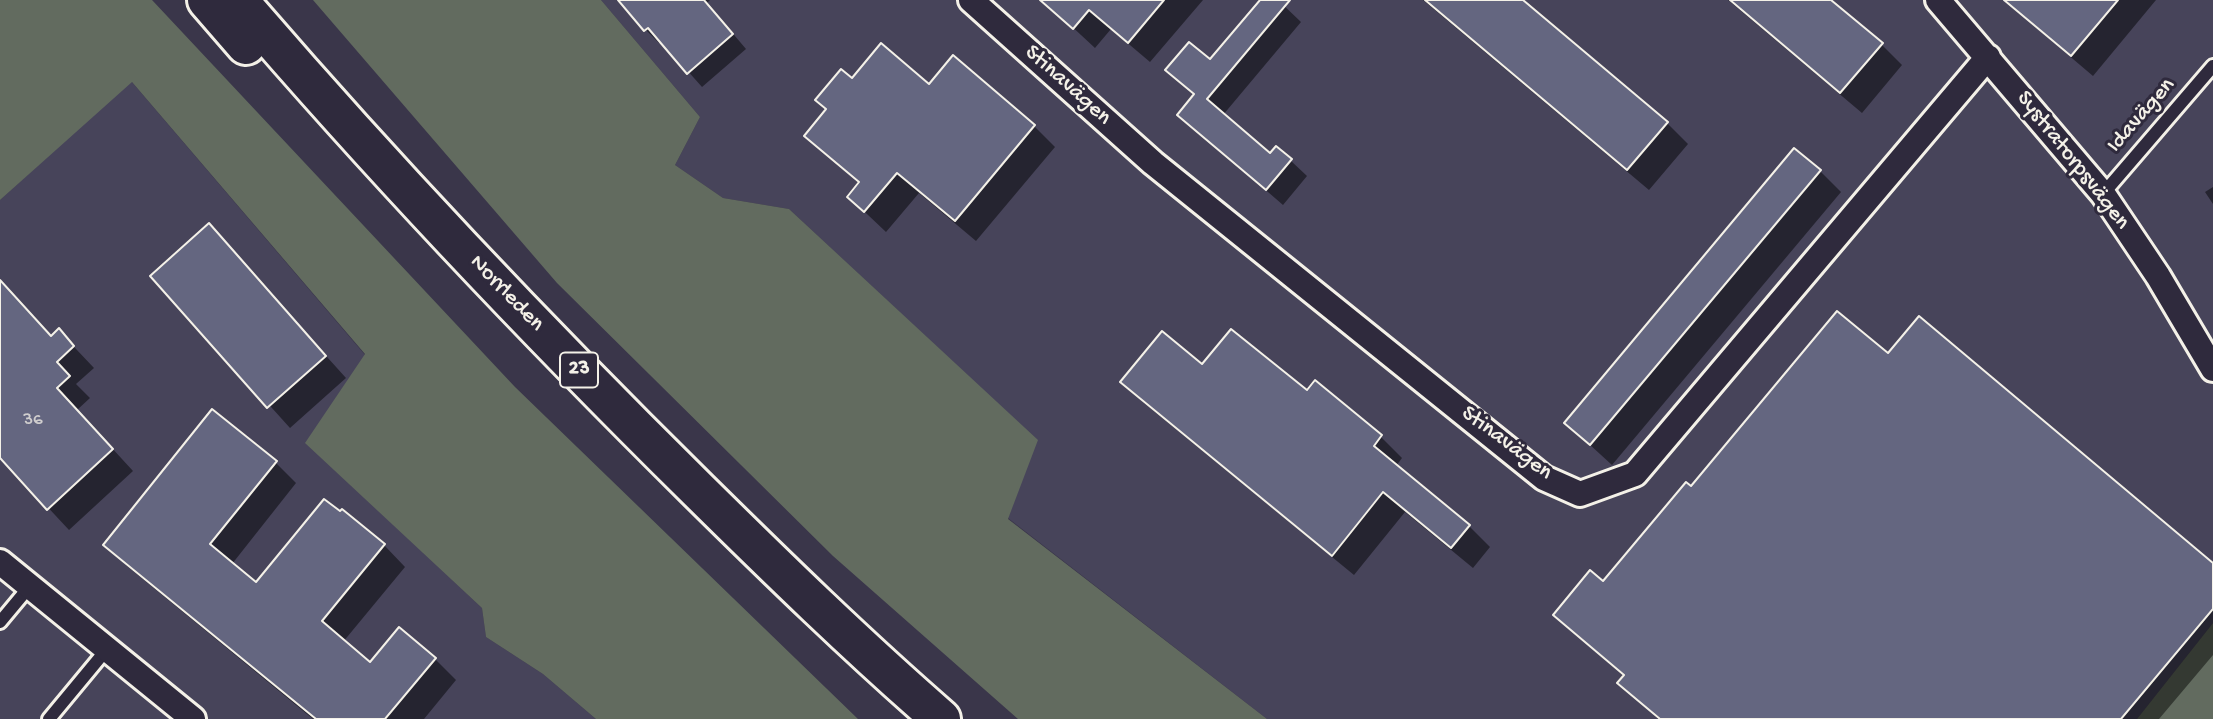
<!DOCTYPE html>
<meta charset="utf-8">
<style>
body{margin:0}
canvas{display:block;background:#3a364a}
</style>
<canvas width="2213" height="719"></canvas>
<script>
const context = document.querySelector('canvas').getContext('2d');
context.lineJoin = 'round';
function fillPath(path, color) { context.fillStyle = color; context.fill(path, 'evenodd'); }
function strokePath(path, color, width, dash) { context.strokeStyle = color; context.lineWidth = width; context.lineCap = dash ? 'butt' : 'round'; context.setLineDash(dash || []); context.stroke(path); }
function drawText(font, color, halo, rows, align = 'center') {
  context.font = font + ' "Gochi Hand",sans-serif'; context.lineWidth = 6; context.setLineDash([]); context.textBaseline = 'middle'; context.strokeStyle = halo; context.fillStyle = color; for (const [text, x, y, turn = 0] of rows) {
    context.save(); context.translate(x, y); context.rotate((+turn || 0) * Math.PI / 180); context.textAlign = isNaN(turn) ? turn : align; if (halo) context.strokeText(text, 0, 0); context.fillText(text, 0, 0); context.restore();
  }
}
fillPath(new Path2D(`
 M 601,0 L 2213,0 L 2213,623 L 2137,719 L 1267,719 L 1008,518 L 1037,440 L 789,209 L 723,198 L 675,165 L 700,117 Z
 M 131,81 L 365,355 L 306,443 L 482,608 L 486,637 L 543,674 L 596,719 L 0,719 L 0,200 Z`), '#47445a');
fillPath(new Path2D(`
 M 0,0 L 152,0 L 515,387 L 858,719 L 596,719 L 543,674 L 486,637 L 482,608 L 305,443 L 365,354 L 132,82 L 0,200 Z
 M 313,0 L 601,0 L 700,117 L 675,165 L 723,198 L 789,209 L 1038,440 L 1008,519 L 1267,719 L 1018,719 L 833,556 L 557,283 Z
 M 2213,623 L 2213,719 L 2137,719 Z`), '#626b5f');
fillPath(new Path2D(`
 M 620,0 L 710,0 L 707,3 L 746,49 L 702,87 L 662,42 L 659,43 L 646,30 Z
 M 1052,0 L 1203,0 L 1150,62 L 1111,29 L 1095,48 L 1053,9 Z
 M 1262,0 L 1278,0 L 1301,22 L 1223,115 L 1270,155 L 1290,160 L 1307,176 L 1283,205 L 1179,115 L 1195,96 L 1168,70 L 1210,61 Z
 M 1423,0 L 1520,0 L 1667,123 L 1688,144 L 1649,190 Z
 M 1728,0 L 1829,0 L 1881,44 L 1902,65 L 1862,113 Z
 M 2007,0 L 2156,0 L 2093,76 L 2027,20 Z
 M 953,58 L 1034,126 L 1055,147 L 976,241 L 919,193 L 886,232 L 849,197 L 860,184 L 806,136 L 852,80 L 929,86 Z
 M 1820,171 L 1841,192 L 1612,465 L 1566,423 Z
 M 2213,187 L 2213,204 L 2205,192 Z
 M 209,226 L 346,378 L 290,428 L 153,276 Z
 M 0,281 L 52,337 L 59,331 L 94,368 L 76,384 L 90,398 L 77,410 L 133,471 L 69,530 L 0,456 Z
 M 1888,356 L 2213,565 L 2213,655 L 2159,719 L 1658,719 L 1620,683 L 1625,677 L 1555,615 L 1603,584 L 1691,488 Z
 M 1202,367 L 1307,393 L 1315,383 L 1381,437 L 1402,458 L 1396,466 L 1469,526 L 1490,547 L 1473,568 L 1405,512 L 1354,575 L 1144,403 L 1123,382 Z
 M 275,462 L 296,483 L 232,564 L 256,584 L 342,511 L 384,545 L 405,567 L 343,642 L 371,664 L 435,659 L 456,680 L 424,719 L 313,719 L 127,566 L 106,545 Z`), '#0007');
const building = new Path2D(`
 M 618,0 L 704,0 L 733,34 L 687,74 L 648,28 L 644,31 Z
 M 1040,0 L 1164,0 L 1128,43 L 1089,10 L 1073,29 Z
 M 1260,0 L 1290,0 L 1207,99 L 1270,153 L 1276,146 L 1292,159 L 1266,190 L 1177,115 L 1194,94 L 1165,70 L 1189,42 L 1210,59 Z
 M 1425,0 L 1523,0 L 1668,122 L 1627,170 Z
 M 1730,0 L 1831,0 L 1883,43 L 1840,93 Z
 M 2004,0 L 2118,0 L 2071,56 Z
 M 881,43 L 929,84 L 953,55 L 1035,125 L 955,221 L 897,173 L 864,212 L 847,197 L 859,182 L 804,136 L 826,109 L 815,100 L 841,69 L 852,78 Z
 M 1794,148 L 1821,170 L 1590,445 L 1564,423 Z
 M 209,223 L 326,356 L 267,408 L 150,276 Z
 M 0,280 L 51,336 L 59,328 L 74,346 L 57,362 L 70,376 L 57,388 L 113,449 L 47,510 L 0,458 Z
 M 1837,311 L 1888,353 L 1919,316 L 2213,563 L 2213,609 L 2121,719 L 1660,719 L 1617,683 L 1624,675 L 1553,615 L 1590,570 L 1603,581 L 1686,482 L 1691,486 Z
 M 1231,329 L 1307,390 L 1315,380 L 1382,435 L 1374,446 L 1470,525 L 1451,548 L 1383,492 L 1332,556 L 1120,382 L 1162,331 L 1202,364 Z
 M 212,409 L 277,461 L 210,544 L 256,582 L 324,499 L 340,511 L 342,509 L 385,544 L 322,621 L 370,662 L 399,627 L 436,658 L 385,719 L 316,719 L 103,545 Z`);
fillPath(building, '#646680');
strokePath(building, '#f4f1e8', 2);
const lane = new Path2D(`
 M 2103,194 L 2213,66
 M 0,622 L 30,586
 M 49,719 L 107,649`);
const street = new Path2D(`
 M 971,0 L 1153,163 L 1544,478 L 1580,494 L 1635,474 L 1988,57
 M 1938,0 L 2103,194 L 2158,276 L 2213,369
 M 0,562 L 193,719`);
const highway = new Path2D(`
 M 207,0 L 246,45
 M 238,0 C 384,170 539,333 698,490 C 777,568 857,646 941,719`);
strokePath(lane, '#f4f1e8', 18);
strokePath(street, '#f4f1e8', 30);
strokePath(highway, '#f4f1e8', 44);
strokePath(lane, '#2f2a3d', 12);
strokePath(street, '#2f2a3d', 24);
strokePath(highway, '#2f2a3d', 38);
drawText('19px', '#d0cece', null, [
 ["36",33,421]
]);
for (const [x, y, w] of [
 [579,370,38]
]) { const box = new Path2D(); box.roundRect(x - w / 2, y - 17.5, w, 35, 5); context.fillStyle = '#2f2a3d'; context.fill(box); strokePath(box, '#f4f1e8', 2); }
drawText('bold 21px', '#f4f1e8', null, [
 ["23",579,370]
]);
drawText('23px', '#f4f1e8', '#2f2a3d', [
 ["Stinavägen",1067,86,42],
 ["Idavägen",2142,116,-49],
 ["Systratorpsvägen",2072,161,52],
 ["Norrleden",506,294,46],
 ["Stinavägen",1506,444,37]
]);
</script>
